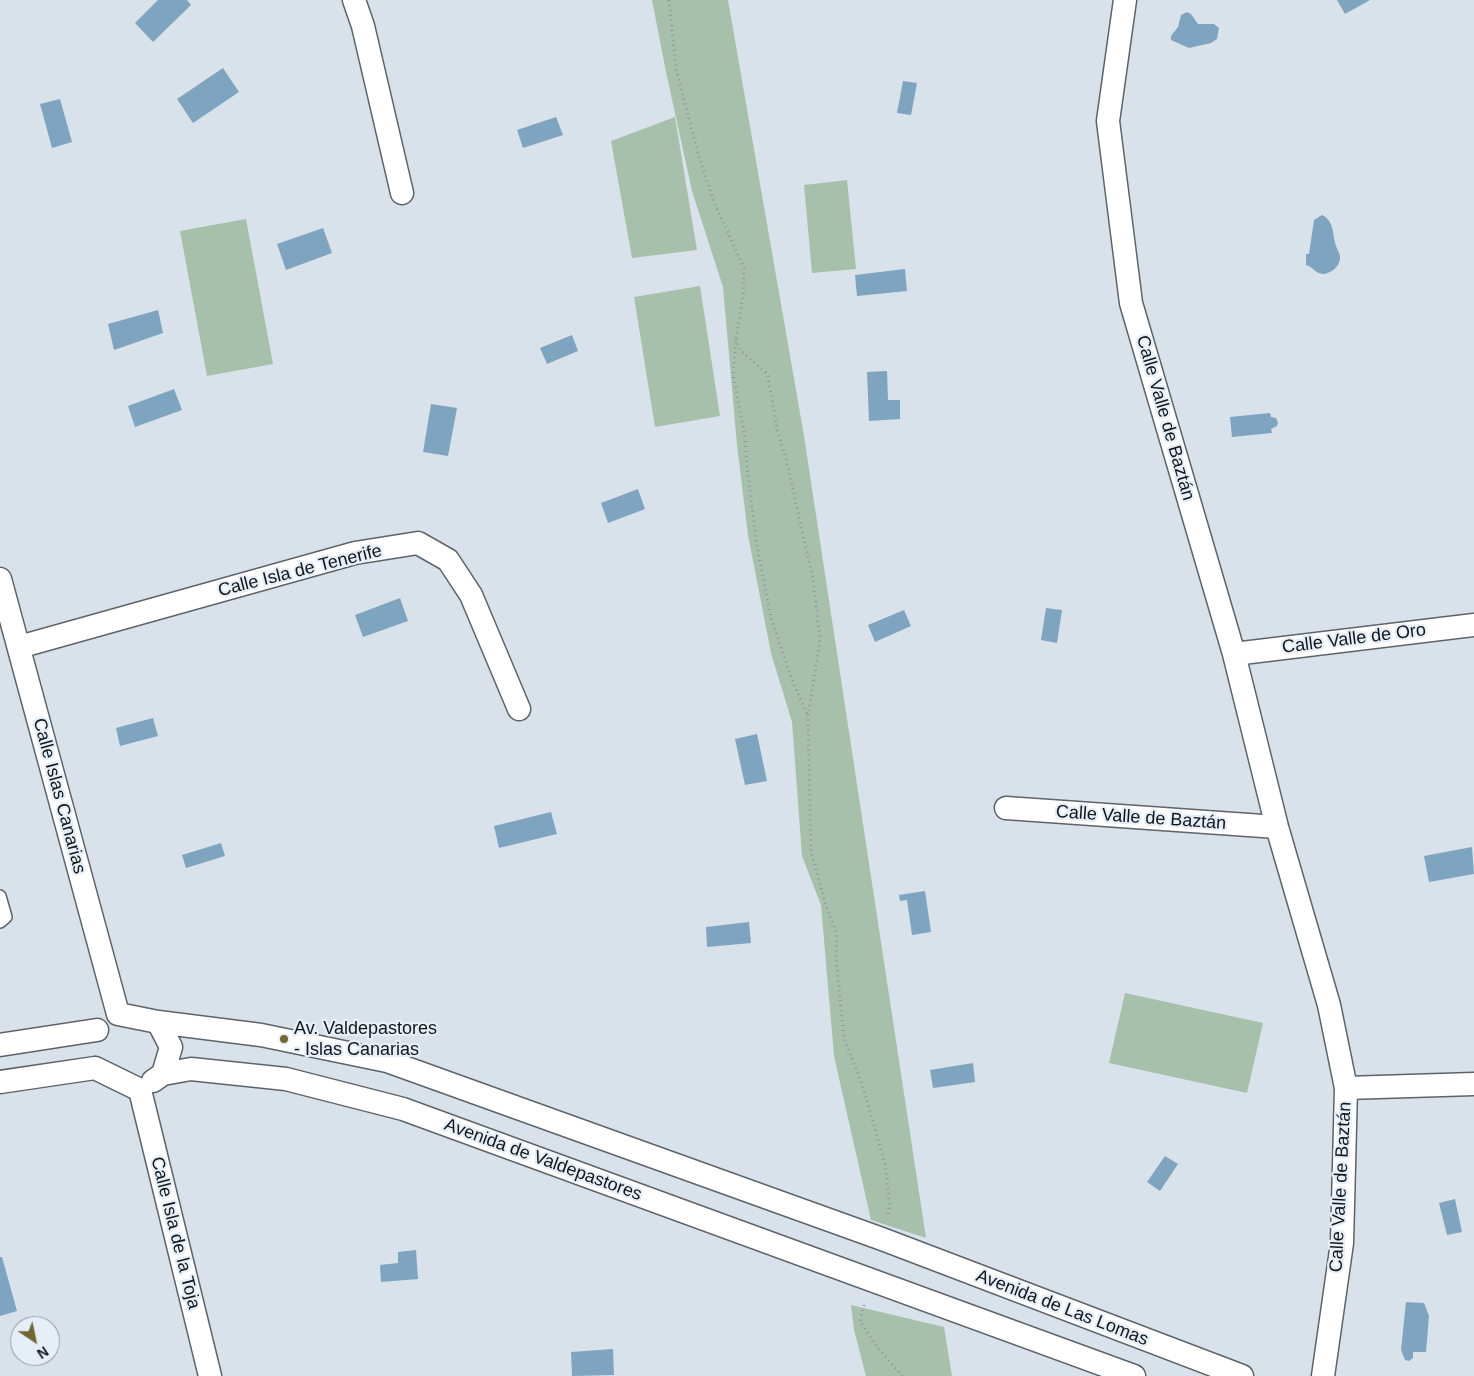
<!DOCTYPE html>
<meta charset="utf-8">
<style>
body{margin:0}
#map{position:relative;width:1474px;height:1376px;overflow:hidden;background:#d9e2ea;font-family:Helvetica,sans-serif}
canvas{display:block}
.north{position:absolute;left:10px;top:1316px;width:50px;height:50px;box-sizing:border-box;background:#e6eff7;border:1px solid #92989e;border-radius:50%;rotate:146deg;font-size:14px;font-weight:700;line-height:20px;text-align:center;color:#131619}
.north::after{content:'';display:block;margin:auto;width:18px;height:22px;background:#736633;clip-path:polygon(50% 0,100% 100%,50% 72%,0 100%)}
</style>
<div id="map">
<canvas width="1474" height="1376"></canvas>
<div class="north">N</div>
</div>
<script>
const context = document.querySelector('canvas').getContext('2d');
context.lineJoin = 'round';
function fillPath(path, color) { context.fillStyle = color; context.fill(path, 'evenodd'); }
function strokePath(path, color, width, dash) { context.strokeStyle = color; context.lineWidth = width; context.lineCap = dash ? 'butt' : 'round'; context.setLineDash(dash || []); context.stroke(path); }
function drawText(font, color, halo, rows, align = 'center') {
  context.font = font + ' Helvetica,sans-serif'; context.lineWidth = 4.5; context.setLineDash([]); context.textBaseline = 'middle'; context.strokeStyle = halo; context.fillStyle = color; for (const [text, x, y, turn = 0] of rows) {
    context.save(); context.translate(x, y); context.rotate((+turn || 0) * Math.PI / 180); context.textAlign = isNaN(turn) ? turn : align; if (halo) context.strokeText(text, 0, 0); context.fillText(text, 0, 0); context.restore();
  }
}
fillPath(new Path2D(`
 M 652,0 L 728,0 L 804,436 L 926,1238 L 871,1220 L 834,1056 L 821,905 L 802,856 L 792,722 L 771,653 L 748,535 L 737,445 L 723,287 L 692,191 L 666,72 Z
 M 675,117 L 697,250 L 632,258 L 611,141 Z
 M 847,180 L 856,269 L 812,273 L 804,185 Z
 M 246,219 L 273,364 L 207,376 L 180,231 Z
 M 700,286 L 720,416 L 655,427 L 634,297 Z
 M 1125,993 L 1263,1023 L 1247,1093 L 1109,1063 Z
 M 851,1305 L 944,1327 L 952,1376 L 866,1376 L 854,1330 Z`), '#a7c0ac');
fillPath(new Path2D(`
 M 158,0 L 187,0 L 191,5 L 153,42 L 135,23 Z
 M 1337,0 L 1370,0 L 1345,14 Z
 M 1187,12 L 1191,14 L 1198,24 L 1214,24 L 1219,28 L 1217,39 L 1211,43 L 1189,48 L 1171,40 L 1171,36 L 1178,27 L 1181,15 Z
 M 223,68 L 239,92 L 193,123 L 177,99 Z
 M 903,81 L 917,83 L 911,115 L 897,113 Z
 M 60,99 L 72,142 L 52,148 L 40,104 Z
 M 556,117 L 563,135 L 523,148 L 517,130 Z
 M 1322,215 C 1335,222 1332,233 1336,246 C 1337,249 1339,252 1340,256 C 1341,266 1331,274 1322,274 C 1315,273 1312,266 1306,265 L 1306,254 L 1309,254 L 1314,220 Z
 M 323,228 L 332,253 L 286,270 L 277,244 Z
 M 905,269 L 907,291 L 857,296 L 855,275 Z
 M 158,310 L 163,333 L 114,350 L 108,324 Z
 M 572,335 L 578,351 L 547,364 L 540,348 Z
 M 887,371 L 888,400 L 900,400 L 900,419 L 869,421 L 867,372 Z
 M 174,389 L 182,410 L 135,427 L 128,406 Z
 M 431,404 L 457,408 L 448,456 L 423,452 Z
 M 1270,413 L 1271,417 L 1276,418 L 1278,423 L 1277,426 L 1271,429 L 1272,433 L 1232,437 L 1230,417 Z
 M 638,489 L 645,509 L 608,523 L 601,503 Z
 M 400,598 L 408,621 L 363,637 L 355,615 Z
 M 1046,608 L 1062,610 L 1057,643 L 1041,640 Z
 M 904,610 L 911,626 L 875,642 L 868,625 Z
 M 153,718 L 158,736 L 120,746 L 116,728 Z
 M 757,734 L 767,781 L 745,785 L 735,739 Z
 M 551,812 L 557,834 L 499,848 L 494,826 Z
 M 221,843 L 225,856 L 186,868 L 182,855 Z
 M 1472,847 L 1474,874 L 1429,882 L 1424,856 Z
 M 925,891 L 931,932 L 912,935 L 907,900 L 900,901 L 899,895 Z
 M 749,922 L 751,943 L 707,947 L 706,927 Z
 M 973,1063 L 975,1082 L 933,1088 L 930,1070 Z
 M 1165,1156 L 1178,1164 L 1160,1191 L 1147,1182 Z
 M 1455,1199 L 1462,1232 L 1447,1235 L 1439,1203 Z
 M 416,1250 L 418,1279 L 381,1282 L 380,1265 L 398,1263 L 398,1252 Z
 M 0,1257 L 2,1257 L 17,1311 L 0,1316 Z
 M 1406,1302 L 1424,1303 L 1429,1316 L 1426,1352 L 1413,1352 L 1413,1358 L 1409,1361 L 1405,1360 L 1401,1350 Z
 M 613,1349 L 614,1375 L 572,1376 L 571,1352 Z`), '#7fa4bf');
const lane = new Path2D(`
 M 0,896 L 6,917 L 0,922`);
const street = new Path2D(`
 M 354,0 L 363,26 L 402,193
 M 1125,0 L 1108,121 L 1131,303 L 1234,654 L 1277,827 L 1329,1005 L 1346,1088 L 1342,1243 L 1323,1376
 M 0,579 L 118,1014
 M 19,647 L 355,553 L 418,543 L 448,560 L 471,595 L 519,709
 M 1234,654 L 1474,625
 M 1006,808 L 1277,827
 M 118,1014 L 158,1022 L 261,1035 L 387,1061 L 882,1239 L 1242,1376
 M 0,1045 L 97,1030
 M 95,1068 L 140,1090
 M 163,1074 L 191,1069 L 286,1079 L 403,1109 L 1134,1376
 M 153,1081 L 163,1074 L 171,1047 L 158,1022
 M 0,1082 L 95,1068
 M 1346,1088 L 1474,1084
 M 140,1090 L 210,1376`);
strokePath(lane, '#5c646a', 14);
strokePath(street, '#5c646a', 25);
strokePath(new Path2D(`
 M 669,0 L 676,69 L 698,153 L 714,202 L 744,268 L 743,296 L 736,339 L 733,374 L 745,438 L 747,467 L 757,546 L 771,618 L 794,685 L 808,716
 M 736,339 L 740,350 L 765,372 L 768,376 L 777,429 L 786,459 L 813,579 L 820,640 L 808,716 L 811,851 L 826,906 L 837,934 L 836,958 L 844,1038 L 864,1090 L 885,1164 L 890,1206 L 888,1214
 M 864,1305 L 860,1321 L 874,1343 L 902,1376`), '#8e959b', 3, [1, 4]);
strokePath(lane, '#fff', 11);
strokePath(street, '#fff', 22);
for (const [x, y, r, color] of [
 [284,1039,5,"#736633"]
]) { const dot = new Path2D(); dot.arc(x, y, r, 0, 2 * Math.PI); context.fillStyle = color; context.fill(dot); strokePath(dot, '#e6eff7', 2); }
drawText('18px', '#131619', '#e6eff7', [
 ["Calle Valle de Baztán",1165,418,74],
 ["Calle Isla de Tenerife",300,571,-14],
 ["Calle Valle de Oro",1354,639,-7],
 ["Calle Islas Canarias",59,796,75],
 ["Calle Valle de Baztán",1141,818,4],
 ["Avenida de Valdepastores",543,1160,20],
 ["Calle Valle de Baztán",1341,1187,-87],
 ["Calle Isla de la Toja",175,1233,76],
 ["Avenida de Las Lomas",1062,1308,21]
]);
drawText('18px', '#131619', '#e6eff7', [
 ["Av. Valdepastores",294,1029],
 ["- Islas Canarias",294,1050]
], 'left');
</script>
